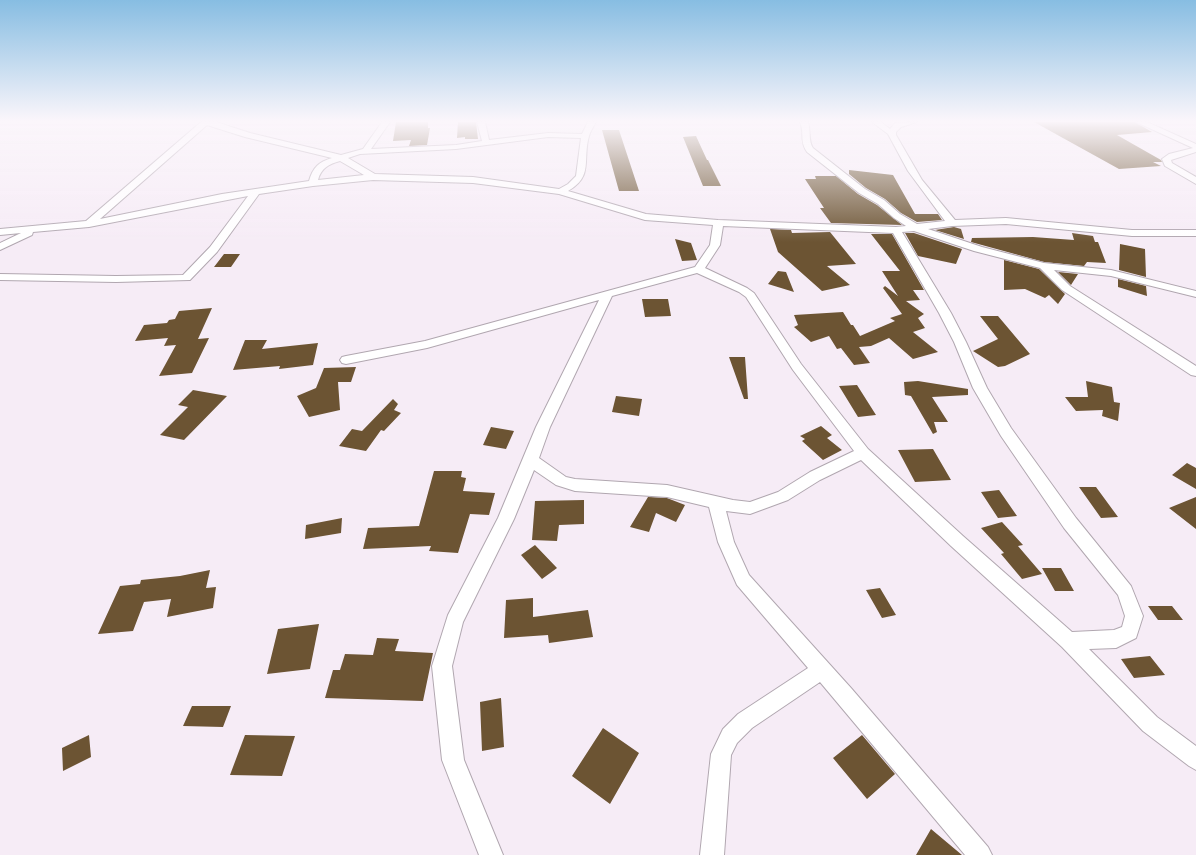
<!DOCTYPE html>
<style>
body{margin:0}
canvas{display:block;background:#f6ecf6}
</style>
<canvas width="1196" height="855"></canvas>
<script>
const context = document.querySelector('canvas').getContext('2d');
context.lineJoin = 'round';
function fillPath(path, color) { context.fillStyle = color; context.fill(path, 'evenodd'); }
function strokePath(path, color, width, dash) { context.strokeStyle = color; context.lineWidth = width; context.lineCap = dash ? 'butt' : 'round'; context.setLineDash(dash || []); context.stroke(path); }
fillPath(new Path2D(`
 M 396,122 L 428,122 L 428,128 L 430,128 L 427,145 L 409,146 L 411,140 L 393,141 Z
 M 458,122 L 476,122 L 478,139 L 465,139 L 465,137 L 457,138 Z
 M 1034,122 L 1135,122 L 1152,132 L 1117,135 L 1161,160 L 1162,162 L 1153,162 L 1161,166 L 1119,169 Z
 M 602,130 L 619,130 L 639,191 L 619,191 Z
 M 696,136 L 707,160 L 708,160 L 721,186 L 703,186 L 683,137 Z
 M 849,170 L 893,175 L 915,214 L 938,214 L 942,220 L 917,222 L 901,213 L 885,199 L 866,188 L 849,174 Z
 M 815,176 L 836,176 L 858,194 L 877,205 L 902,225 L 831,223 L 820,208 L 824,208 L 805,179 L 816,179 Z
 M 954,227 L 961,229 L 964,239 L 935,230 Z
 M 770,229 L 791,230 L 792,233 L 830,232 L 856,264 L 827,266 L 850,285 L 822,291 L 778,252 Z
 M 905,233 L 914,233 L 962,249 L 956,264 L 918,256 Z
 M 1072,233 L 1093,236 L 1095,242 L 1098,242 L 1106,263 L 1087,262 L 1084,266 L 1044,262 L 971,242 L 972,238 L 1033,237 L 1074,240 Z
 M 871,234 L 892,234 L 924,290 L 913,290 L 920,300 L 906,301 L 924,314 L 918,318 L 925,328 L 913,332 L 938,352 L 913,359 L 889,338 L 871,346 L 859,347 L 870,363 L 854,365 L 841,348 L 837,349 L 829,336 L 811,342 L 794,327 L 798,325 L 794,315 L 843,312 L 851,325 L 853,325 L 860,336 L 895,321 L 890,318 L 902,314 L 883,288 L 885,286 L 898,296 L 882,271 L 900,271 Z
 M 675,239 L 691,243 L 697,260 L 682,261 Z
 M 1120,244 L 1145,249 L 1146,277 L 1119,270 Z
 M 224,254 L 240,254 L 231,267 L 214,267 Z
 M 1004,260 L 1039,269 L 1065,294 L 1058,304 L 1049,295 L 1045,298 L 1025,289 L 1004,290 Z
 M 778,271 L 786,272 L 794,292 L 768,284 Z
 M 1058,272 L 1078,274 L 1071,285 Z
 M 1118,279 L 1146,286 L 1147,296 L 1118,287 Z
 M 642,299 L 668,299 L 671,316 L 645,317 Z
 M 212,308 L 198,339 L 209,338 L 192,373 L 159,376 L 176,345 L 164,346 L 168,338 L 135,341 L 144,325 L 167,323 L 169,320 L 175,319 L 179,311 Z
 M 980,316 L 998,316 L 1030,354 L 1005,366 L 998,367 L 973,351 L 998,339 Z
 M 245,340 L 267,340 L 262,349 L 318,343 L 313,365 L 279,369 L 280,366 L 233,370 Z
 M 729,357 L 745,357 L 748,399 L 744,399 Z
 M 356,367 L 351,382 L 338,382 L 340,410 L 309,417 L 297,396 L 316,388 L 324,368 Z
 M 918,381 L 968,389 L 968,395 L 932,397 L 948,422 L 934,422 L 937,432 L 933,434 L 911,396 L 905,395 L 904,382 Z
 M 1086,381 L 1112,387 L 1114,402 L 1120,403 L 1118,421 L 1102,416 L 1103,410 L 1076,411 L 1065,397 L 1088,397 Z
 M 857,385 L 876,415 L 858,417 L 839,386 Z
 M 193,390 L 227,396 L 184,440 L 160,435 L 188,407 L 178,405 Z
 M 616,396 L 642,399 L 639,416 L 612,412 Z
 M 393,399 L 398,404 L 394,410 L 401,413 L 384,431 L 381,430 L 366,451 L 339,446 L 352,429 L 362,431 Z
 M 821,426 L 832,435 L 827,438 L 842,450 L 823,460 L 802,441 L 805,439 L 800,436 Z
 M 491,427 L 514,431 L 506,449 L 483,445 Z
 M 933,449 L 951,480 L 915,482 L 898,450 Z
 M 1187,463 L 1196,468 L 1196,489 L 1172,475 Z
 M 434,471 L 462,471 L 461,477 L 466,478 L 463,491 L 495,493 L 489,515 L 470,514 L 458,553 L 429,551 L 431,546 L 363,549 L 368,528 L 419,526 Z
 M 1079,487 L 1096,487 L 1118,517 L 1101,518 Z
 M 999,490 L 1017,516 L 998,518 L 981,492 Z
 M 648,497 L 667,498 L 685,505 L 676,522 L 656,513 L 649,532 L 630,527 Z
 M 1196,497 L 1196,529 L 1169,508 Z
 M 584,500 L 584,524 L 559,525 L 557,541 L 532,540 L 535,501 Z
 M 342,518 L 341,533 L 305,539 L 306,525 Z
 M 1002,522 L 1023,545 L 1018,546 L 1042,574 L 1022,579 L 1001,554 L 1004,553 L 981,528 Z
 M 535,545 L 557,568 L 542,579 L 521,555 Z
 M 1042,568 L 1061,568 L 1074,591 L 1055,591 Z
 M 210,570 L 206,588 L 216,587 L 213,608 L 167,617 L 171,599 L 144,602 L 133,631 L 98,634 L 120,586 L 140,584 L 141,580 L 180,576 Z
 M 880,588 L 896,615 L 882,618 L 866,590 Z
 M 533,598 L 533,617 L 588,610 L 593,637 L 549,643 L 548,635 L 504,638 L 506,600 Z
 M 1148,606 L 1172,606 L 1183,620 L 1158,620 Z
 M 319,624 L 310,669 L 267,674 L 278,629 Z
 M 377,638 L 399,639 L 395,651 L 433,653 L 423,701 L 325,698 L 333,670 L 340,670 L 345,654 L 373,655 Z
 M 1150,656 L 1165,675 L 1134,678 L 1121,659 Z
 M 501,698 L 504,747 L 482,751 L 480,702 Z
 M 192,706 L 231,706 L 223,727 L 183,726 Z
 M 603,728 L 639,753 L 610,804 L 572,776 Z
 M 89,735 L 91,757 L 63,771 L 62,748 Z
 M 245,735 L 295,736 L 282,776 L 230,775 Z
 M 862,735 L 895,774 L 867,799 L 833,758 Z
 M 931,829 L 962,855 L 916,855 Z`), '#6c5433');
const street = new Path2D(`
 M 201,122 L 216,122 L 250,133 L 341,155 L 363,149 L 382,122 L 390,122 L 371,149 L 456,145 L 482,141 L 477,122 L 485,122 L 489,140 L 548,133 L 582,134 L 588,122 L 596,122 C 593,127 590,132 589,136 C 582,160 594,176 568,191 L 646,214 L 718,220 L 896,227 L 906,226 L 894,218 L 878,204 L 859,193 L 807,152 C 799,140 805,134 800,122 L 808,122 C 811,131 808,141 813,148 L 865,189 L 884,200 L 900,214 L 917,224 L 945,221 L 908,171 L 888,134 L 872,122 L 881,122 L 890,129 L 895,123 L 917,122 L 901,127 L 896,132 L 896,135 L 922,180 L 955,220 L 1006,218 L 1132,230 L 1196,230 L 1196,236 L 1132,236 L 1006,224 L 952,226 L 928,229 L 982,247 L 1044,263 L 1111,270 L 1196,291 L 1196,297 L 1111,276 L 1054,270 L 1070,286 L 1196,366 L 1196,376 L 1191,375 L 1062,290 L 1040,268 L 974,251 L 914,231 L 902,232 L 951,313 L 966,342 L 987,388 L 1011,428 L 1076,518 L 1131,586 L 1143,616 L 1136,638 L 1116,648 L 1089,649 L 1157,717 L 1196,746 L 1196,770 L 1189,766 L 1143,731 L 1062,647 L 951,546 L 861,460 L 820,480 L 788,500 L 750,514 L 726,511 L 734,542 L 749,575 L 851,688 L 988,847 L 992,855 L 965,855 L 820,682 L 752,728 L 737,743 L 731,755 L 724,855 L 700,855 L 711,754 L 723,729 L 738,714 L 808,668 L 737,585 L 718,542 L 709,507 L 667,497 L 575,491 L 556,485 L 534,470 L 514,519 L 463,622 L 452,666 L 464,760 L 503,855 L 479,855 L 442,760 L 432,666 L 448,615 L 498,518 L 536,427 L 599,300 L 427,348 L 346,364 L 342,363 L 340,360 L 342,357 L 346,356 L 425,341 L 695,267 L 710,245 L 713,225 L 645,220 L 559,194 L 473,183 L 373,180 L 313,186 L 259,194 L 217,252 L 190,280 L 116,282 L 0,280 L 0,274 L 116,276 L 183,275 L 210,247 L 248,196 L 89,227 L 33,232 L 32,235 L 0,250 L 0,243 L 21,233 L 0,235 L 0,229 L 86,221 ZM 207,125 L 245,137 L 332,158 C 319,162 313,167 309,181 L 222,194 L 100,219 ZM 548,137 L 581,138 L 576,176 L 568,184 L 559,189 L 473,177 L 375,174 L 348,158 L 360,154 L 456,149 ZM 340,161 L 364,175 L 318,180 C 321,168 329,164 340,161 ZM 723,226 L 893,233 L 939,313 L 954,342 L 973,388 L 1001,436 L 1064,528 L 1118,595 L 1125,616 L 1122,627 L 1114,630 L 1072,632 L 963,536 L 868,449 L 801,364 L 754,293 L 747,288 L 705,268 L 720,245 ZM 697,273 L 739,292 L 746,297 L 793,370 L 854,451 L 810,472 L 778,492 L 750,502 L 733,500 L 667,485 L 575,479 L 566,477 L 539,458 L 550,427 L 612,296 Z
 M 1136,122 L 1147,122 L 1196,144 L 1196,152 L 1171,160 L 1172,163 L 1196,177 L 1196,184 L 1165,166 L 1162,159 L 1169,154 L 1193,148 Z`);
strokePath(street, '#b1a7b0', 2);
fillPath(street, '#fff');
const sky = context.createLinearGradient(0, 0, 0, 242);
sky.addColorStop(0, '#87bde2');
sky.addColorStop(0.5, '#fbf6fb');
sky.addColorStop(1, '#fbf6fb00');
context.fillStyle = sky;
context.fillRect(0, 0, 1196, 242);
</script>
